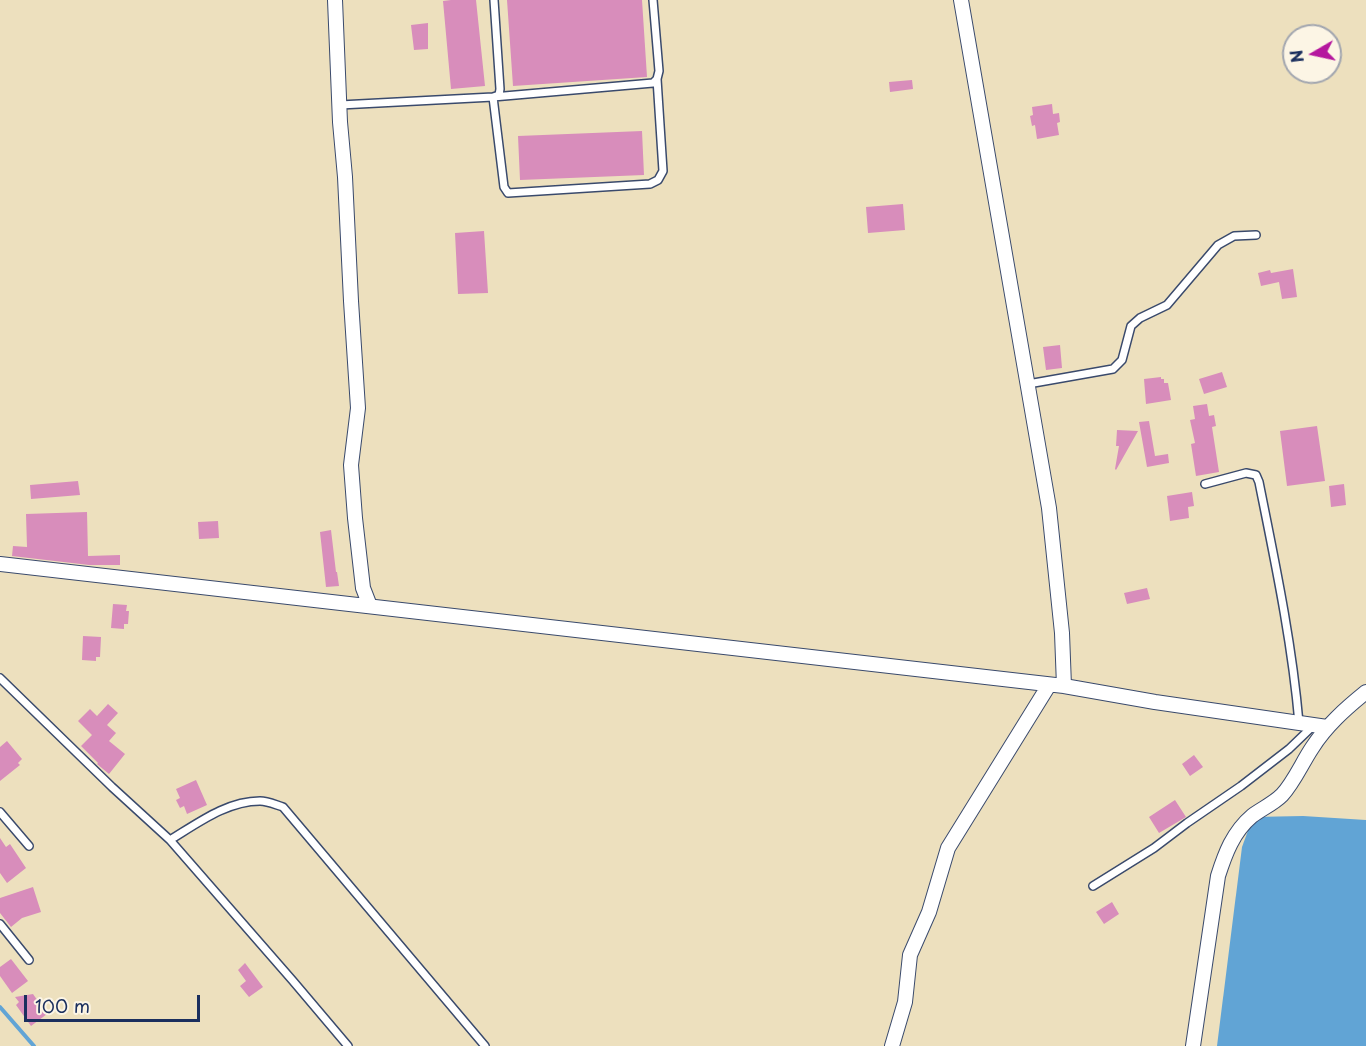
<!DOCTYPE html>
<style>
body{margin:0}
#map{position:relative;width:1366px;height:1046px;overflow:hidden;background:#ede0be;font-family:"Playpen Sans",sans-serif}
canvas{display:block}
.north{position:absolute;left:1282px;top:24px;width:60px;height:60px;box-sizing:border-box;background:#fcf5e5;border:2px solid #a2a6af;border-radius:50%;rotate:261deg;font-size:16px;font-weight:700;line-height:24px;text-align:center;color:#1b2f5e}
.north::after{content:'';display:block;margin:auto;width:21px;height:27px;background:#b5179e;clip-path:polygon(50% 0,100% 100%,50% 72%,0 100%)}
.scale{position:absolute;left:24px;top:995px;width:176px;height:27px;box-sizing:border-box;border:3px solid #1b2f5e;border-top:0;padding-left:8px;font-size:18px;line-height:21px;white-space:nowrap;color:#1b2f5e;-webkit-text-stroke:4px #fcf5e5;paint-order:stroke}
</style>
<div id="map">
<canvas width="1366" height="1046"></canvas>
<div class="north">N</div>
<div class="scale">100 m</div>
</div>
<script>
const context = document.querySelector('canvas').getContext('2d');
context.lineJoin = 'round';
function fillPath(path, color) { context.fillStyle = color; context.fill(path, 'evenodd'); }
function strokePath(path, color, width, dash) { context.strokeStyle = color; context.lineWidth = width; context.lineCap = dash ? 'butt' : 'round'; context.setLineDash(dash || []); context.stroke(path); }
fillPath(new Path2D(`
 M 1303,816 L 1366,820 L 1366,1046 L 1217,1046 L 1242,847 L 1253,817 Z`), '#61a4d5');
strokePath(new Path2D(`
 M 0,1007 L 34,1046`), '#61a4d5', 4);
fillPath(new Path2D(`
 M 451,0 L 476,0 L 485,86 L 451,89 L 443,1 Z
 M 507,0 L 642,0 L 647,77 L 513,86 Z
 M 428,23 L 428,49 L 414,50 L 411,25 Z
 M 912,80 L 913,89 L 890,92 L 889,82 Z
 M 1052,104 L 1053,114 L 1059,113 L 1060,122 L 1057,123 L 1059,135 L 1037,139 L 1035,125 L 1032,126 L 1030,116 L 1033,115 L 1032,107 Z
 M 642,131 L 644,175 L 520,180 L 518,136 Z
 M 903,204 L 905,230 L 868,233 L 866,207 Z
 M 484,231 L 488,293 L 458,294 L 455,233 Z
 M 1293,269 L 1297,297 L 1282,299 L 1279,282 L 1261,286 L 1258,273 L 1270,270 L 1271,273 Z
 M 1060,345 L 1062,368 L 1046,370 L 1043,347 Z
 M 1222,372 L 1227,387 L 1204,394 L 1199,379 Z
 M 1161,377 L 1161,379 L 1164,379 L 1164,383 L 1168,383 L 1171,400 L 1146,404 L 1144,379 Z
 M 1207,404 L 1209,416 L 1214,415 L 1216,426 L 1212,427 L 1219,472 L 1196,476 L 1191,444 L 1195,443 L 1190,420 L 1195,419 L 1193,406 Z
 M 1149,421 L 1155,456 L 1168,454 L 1169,463 L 1147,467 L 1139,422 Z
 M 1317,426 L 1325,481 L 1287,486 L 1280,431 Z
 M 1117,430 L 1138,431 L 1116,470 L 1115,469 L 1119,446 L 1116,446 Z
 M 78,481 L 80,495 L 31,499 L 30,485 Z
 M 1344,484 L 1346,505 L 1331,507 L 1329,486 Z
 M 1192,492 L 1194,506 L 1188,507 L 1189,518 L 1170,521 L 1167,496 Z
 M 87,512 L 88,556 L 120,555 L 120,565 L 89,565 L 12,556 L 13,546 L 27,547 L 26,514 Z
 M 218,521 L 219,538 L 199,539 L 198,522 Z
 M 331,530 L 336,572 L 337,572 L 339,586 L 326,587 L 320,532 Z
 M 1147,588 L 1150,599 L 1127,604 L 1124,593 Z
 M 113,604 L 127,605 L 126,611 L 129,611 L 128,624 L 124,624 L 124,629 L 111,628 Z
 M 83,636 L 101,637 L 100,657 L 96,657 L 96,661 L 82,660 Z
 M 108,704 L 118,713 L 107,725 L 116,733 L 109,741 L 125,754 L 109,774 L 97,764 L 98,763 L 81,746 L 92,735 L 78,721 L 90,709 L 97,716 Z
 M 7,741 L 22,759 L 18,763 L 20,765 L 0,781 L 0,747 Z
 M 1194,755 L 1203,767 L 1190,776 L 1182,764 Z
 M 196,780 L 207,805 L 187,814 L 184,806 L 180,808 L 176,800 L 180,798 L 176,789 Z
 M 1175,800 L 1186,817 L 1159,833 L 1149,817 Z
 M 0,838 L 6,847 L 10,844 L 26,868 L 7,883 L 0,873 Z
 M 33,887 L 41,912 L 22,918 L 11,927 L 0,913 L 0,898 Z
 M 1112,902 L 1119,914 L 1104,924 L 1096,912 Z
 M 11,959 L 28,981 L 12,993 L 0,976 L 0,967 Z
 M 245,963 L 263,987 L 249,997 L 240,986 L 246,981 L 238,970 Z
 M 33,994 L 47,1014 L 31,1026 L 16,1005 L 19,1002 L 15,997 Z`), '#d88dbb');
const service = new Path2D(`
 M 653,0 L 659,71 L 657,79 L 653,83 L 493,97 L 504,187 L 508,193 L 650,184 L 658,180 L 663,171 L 657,79
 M 340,105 L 493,97 L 499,95 L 500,89 L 494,0
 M 1028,384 L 1113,369 L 1122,360 L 1131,326 L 1140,318 L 1167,305 L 1218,245 L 1234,236 L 1256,235
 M 1205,484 L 1246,473 L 1256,475 L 1259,482 C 1275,562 1292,642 1299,723
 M 0,678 L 112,787 L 170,840 L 293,981 L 348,1046
 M 0,812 L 29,846
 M 170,840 C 198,823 227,801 260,801 C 268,801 276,805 283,807 L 485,1046
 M 1093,886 L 1154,848 L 1187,823 L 1241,786 L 1289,749 L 1314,725
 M 0,924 L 29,960`);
const minor = new Path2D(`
 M 335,0 L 340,122 L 345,177 L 351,301 L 358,408 L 351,465 L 355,518 L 363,588 L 370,606
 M 961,0 L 1049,508 L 1062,633 L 1064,686
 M 0,564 L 1064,686 L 1155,702 L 1327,727
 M 892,1046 L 905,1002 L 910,955 L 929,912 L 948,848 L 1049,685
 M 1193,1046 L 1218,876 C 1225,854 1233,832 1252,816 C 1261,809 1273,804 1282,795 C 1294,782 1302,763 1312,748 C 1326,726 1345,709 1366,692`);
strokePath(service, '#3a4a6c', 10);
strokePath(minor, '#3a4a6c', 16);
strokePath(service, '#fff', 7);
strokePath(minor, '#fff', 14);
</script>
